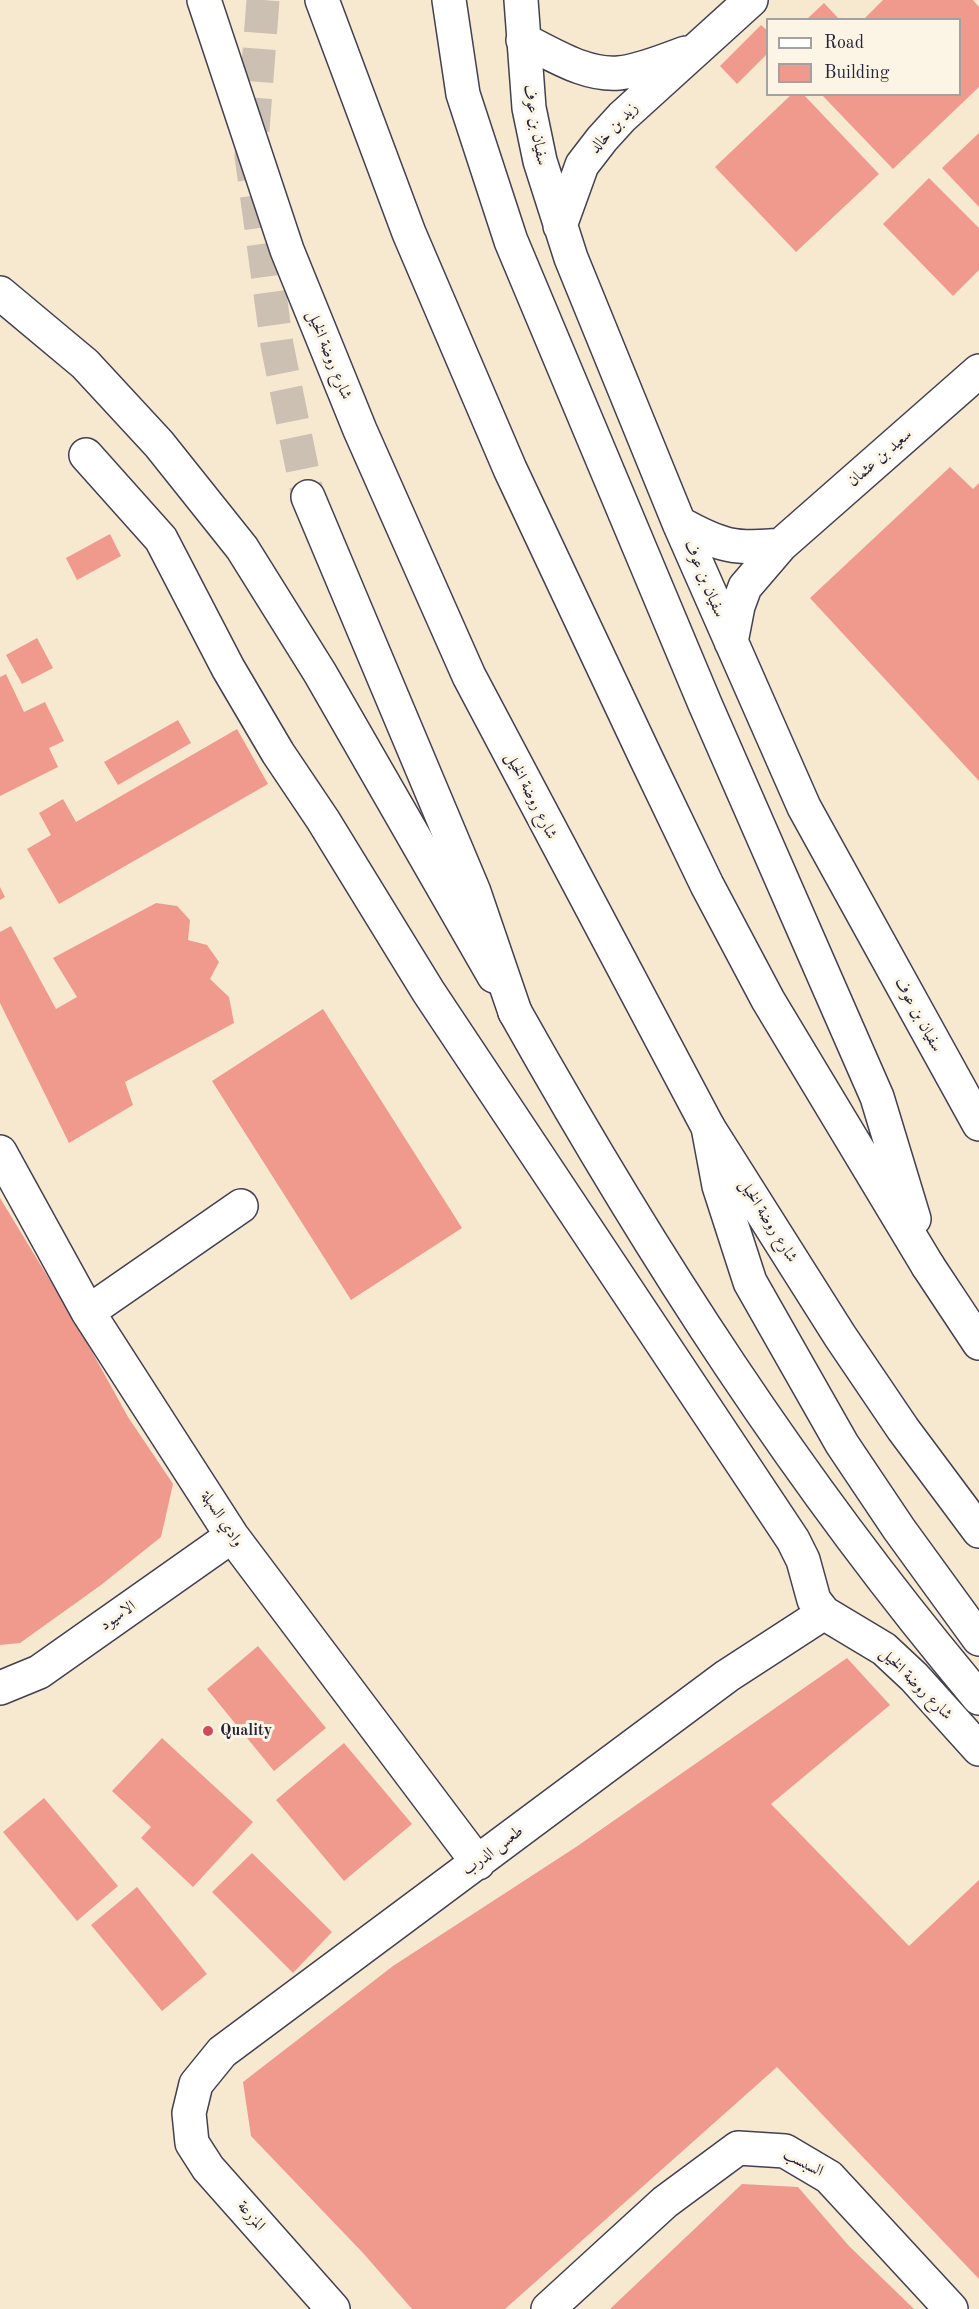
<!DOCTYPE html>
<meta charset="utf-8">
<style>
body{margin:0}
#map{position:relative;width:979px;height:2309px;overflow:hidden;background:#f7e8d0;font-family:"Old Standard TT",serif}
canvas{display:block}
.legend{position:absolute;left:766px;top:18px;width:195px;height:78px;box-sizing:border-box;background:#fcf5e5;border:2px solid #a5a1a1;margin:0;padding:8px 10px;list-style:none;font-size:18px;color:#22223b}
.legend li{display:flex;align-items:center;gap:12px;height:30px}
.legend b{width:30px;border:2px solid #a5a1a1}
</style>
<div id="map">
<canvas width="979" height="2309"></canvas>
<ul class="legend">
<li><b style="height:8px;background:#fff"></b>Road</li>
<li><b style="height:16px;background:#ef9a8d"></b>Building</li>
</ul>
</div>
<script>
const context = document.querySelector('canvas').getContext('2d');
context.lineJoin = 'round';
function fillPath(path, color) { context.fillStyle = color; context.fill(path, 'evenodd'); }
function strokePath(path, color, width, dash) { context.strokeStyle = color; context.lineWidth = width; context.lineCap = dash ? 'butt' : 'round'; context.setLineDash(dash || []); context.stroke(path); }
function drawText(font, color, halo, rows, align = 'center') {
  context.font = font + ' "Old Standard TT",Amiri,serif'; context.lineWidth = 6; context.setLineDash([]); context.textBaseline = 'middle'; context.strokeStyle = halo; context.fillStyle = color; for (const [text, x, y, turn = 0] of rows) {
    context.save(); context.translate(x, y); context.rotate((+turn || 0) * Math.PI / 180); context.textAlign = isNaN(turn) ? turn : align; if (halo) context.strokeText(text, 0, 0); context.fillText(text, 0, 0); context.restore();
  }
}
fillPath(new Path2D(`
 M 883,0 L 973,0 L 979,7 L 979,87 L 893,169 L 821,94 L 960,94 L 960,20 L 863,20 Z
 M 824,3 L 840,20 L 806,20 Z
 M 761,25 L 768,31 L 768,53 L 737,84 L 720,66 Z
 M 792,94 L 803,94 L 879,174 L 796,252 L 715,167 Z
 M 979,133 L 979,207 L 942,168 Z
 M 929,178 L 979,228 L 979,270 L 953,296 L 883,224 Z
 M 950,467 L 973,489 L 979,483 L 979,781 L 810,598 Z
 M 110,534 L 121,556 L 77,580 L 66,558 Z
 M 37,638 L 53,668 L 22,684 L 6,655 Z
 M 6,674 L 24,712 L 45,702 L 64,741 L 49,748 L 58,767 L 0,796 L 0,677 Z
 M 178,720 L 191,743 L 118,785 L 104,762 Z
 M 237,729 L 268,784 L 59,904 L 27,849 L 51,835 L 39,813 L 63,799 L 76,822 Z
 M 0,887 L 5,897 L 0,900 Z
 M 156,903 L 177,906 L 190,920 L 188,940 L 207,945 L 219,962 L 210,979 L 229,997 L 234,1023 L 125,1082 L 133,1105 L 69,1143 L 0,1003 L 0,932 L 11,926 L 56,1009 L 77,997 L 53,958 Z
 M 323,1009 L 462,1228 L 351,1300 L 212,1081 Z
 M 0,1198 L 80,1330 L 128,1417 L 173,1484 L 161,1537 L 101,1585 L 20,1643 L 0,1645 Z
 M 258,1646 L 326,1728 L 274,1771 L 207,1689 Z
 M 847,1658 L 890,1705 L 771,1804 L 909,1946 L 979,1880 L 979,2279 L 777,2067 L 505,2309 L 412,2309 L 363,2253 L 251,2136 L 243,2082 L 393,1966 L 576,1847 Z
 M 162,1738 L 253,1822 L 193,1887 L 141,1838 L 151,1827 L 112,1791 Z
 M 344,1743 L 412,1824 L 344,1881 L 276,1800 Z
 M 44,1798 L 118,1886 L 77,1921 L 3,1832 Z
 M 252,1853 L 332,1932 L 293,1973 L 212,1892 Z
 M 137,1887 L 207,1974 L 162,2011 L 91,1925 Z
 M 742,2184 L 798,2187 L 849,2246 L 914,2309 L 610,2309 Z`), '#ef9a8d');
strokePath(new Path2D(`
 M 263,0 L 251,156 L 277,345 L 308,497`), '#ccc0b2', 33, [33, 16]);
const minor = new Path2D(`
 M 521,0 L 529,108 L 540,161 L 571,258 L 679,523 L 804,807 L 979,1124
 M 523,40 C 553,54 585,76 619,73 C 641,71 665,60 686,53
 M 560,226 L 582,165 L 602,139 L 622,117 L 751,0
 M 86,455 L 161,539 L 228,668 L 278,753 L 323,820 L 428,991 L 793,1540 L 803,1560 L 814,1600 L 824,1613 L 884,1649 L 914,1677 L 979,1749
 M 679,523 C 720,546 735,550 781,545
 M 731,642 L 738,606 L 745,587 L 781,545 L 979,371
 M 515,1012 C 652,1256 798,1483 979,1698
 M 0,1152 L 88,1312 L 232,1536 L 478,1863
 M 88,1312 L 241,1206
 M 0,1688 L 39,1672 L 232,1536
 M 333,2309 L 208,2168 L 192,2143 L 189,2113 L 196,2084 L 222,2052 L 727,1676 L 824,1613
 M 548,2309 L 665,2202 L 738,2148 L 785,2151 L 829,2177 L 951,2309`);
const major = new Path2D(`
 M 0,293 L 85,364 L 159,444 L 242,548 L 320,673 L 494,976
 M 708,1127 L 840,1336 L 903,1429 L 979,1531
 M 928,1266 L 979,1343`);
const highway = new Path2D(`
 M 204,0 L 287,250 L 360,430 L 469,676 L 708,1127 L 719,1186 L 750,1282 L 842,1444 L 899,1529 L 979,1639
 M 322,0 L 409,233 L 510,469 L 646,758 L 707,885 L 768,1000 L 928,1266
 M 449,0 L 463,94 L 511,241 L 705,704 L 877,1097 L 914,1219
 M 308,497 L 474,892 L 515,1012`);
strokePath(minor, '#424051', 36);
strokePath(major, '#424051', 36);
strokePath(highway, '#424051', 36);
strokePath(minor, '#fff', 33);
strokePath(major, '#fff', 33);
strokePath(highway, '#fff', 33);
for (const [x, y, r, color] of [
 [208,1731,6,"#d1495b"]
]) { const dot = new Path2D(); dot.arc(x, y, r, 0, 2 * Math.PI); context.fillStyle = color; context.fill(dot); strokePath(dot, '#fcf5e5', 2); }
drawText('16px', '#22223b', '#fcf5e5', [
 ["سفيان بن عوف",535,125,80],
 ["زيد بن خالد",614,128,-47],
 ["شارع روضة الخيل",329,355,68],
 ["سعيد بن عثمان",880,458,-41],
 ["سفيان بن عوف",704,579,67],
 ["شارع روضة الخيل",531,796,63],
 ["سفيان بن عوف",918,1015,61],
 ["شارع روضة الخيل",768,1221,58],
 ["وادي السهلة",222,1519,56],
 ["الاسيود",118,1616,-35],
 ["شارع روضة الخيل",916,1684,45],
 ["طعس الدرب",493,1851,-37],
 ["السبسب",803,2163,27],
 ["المزرعة",251,2216,49]
]);
drawText('bold 16px', '#22223b', '#fcf5e5', [
 ["Quality",220,1731]
], 'left');
</script>
